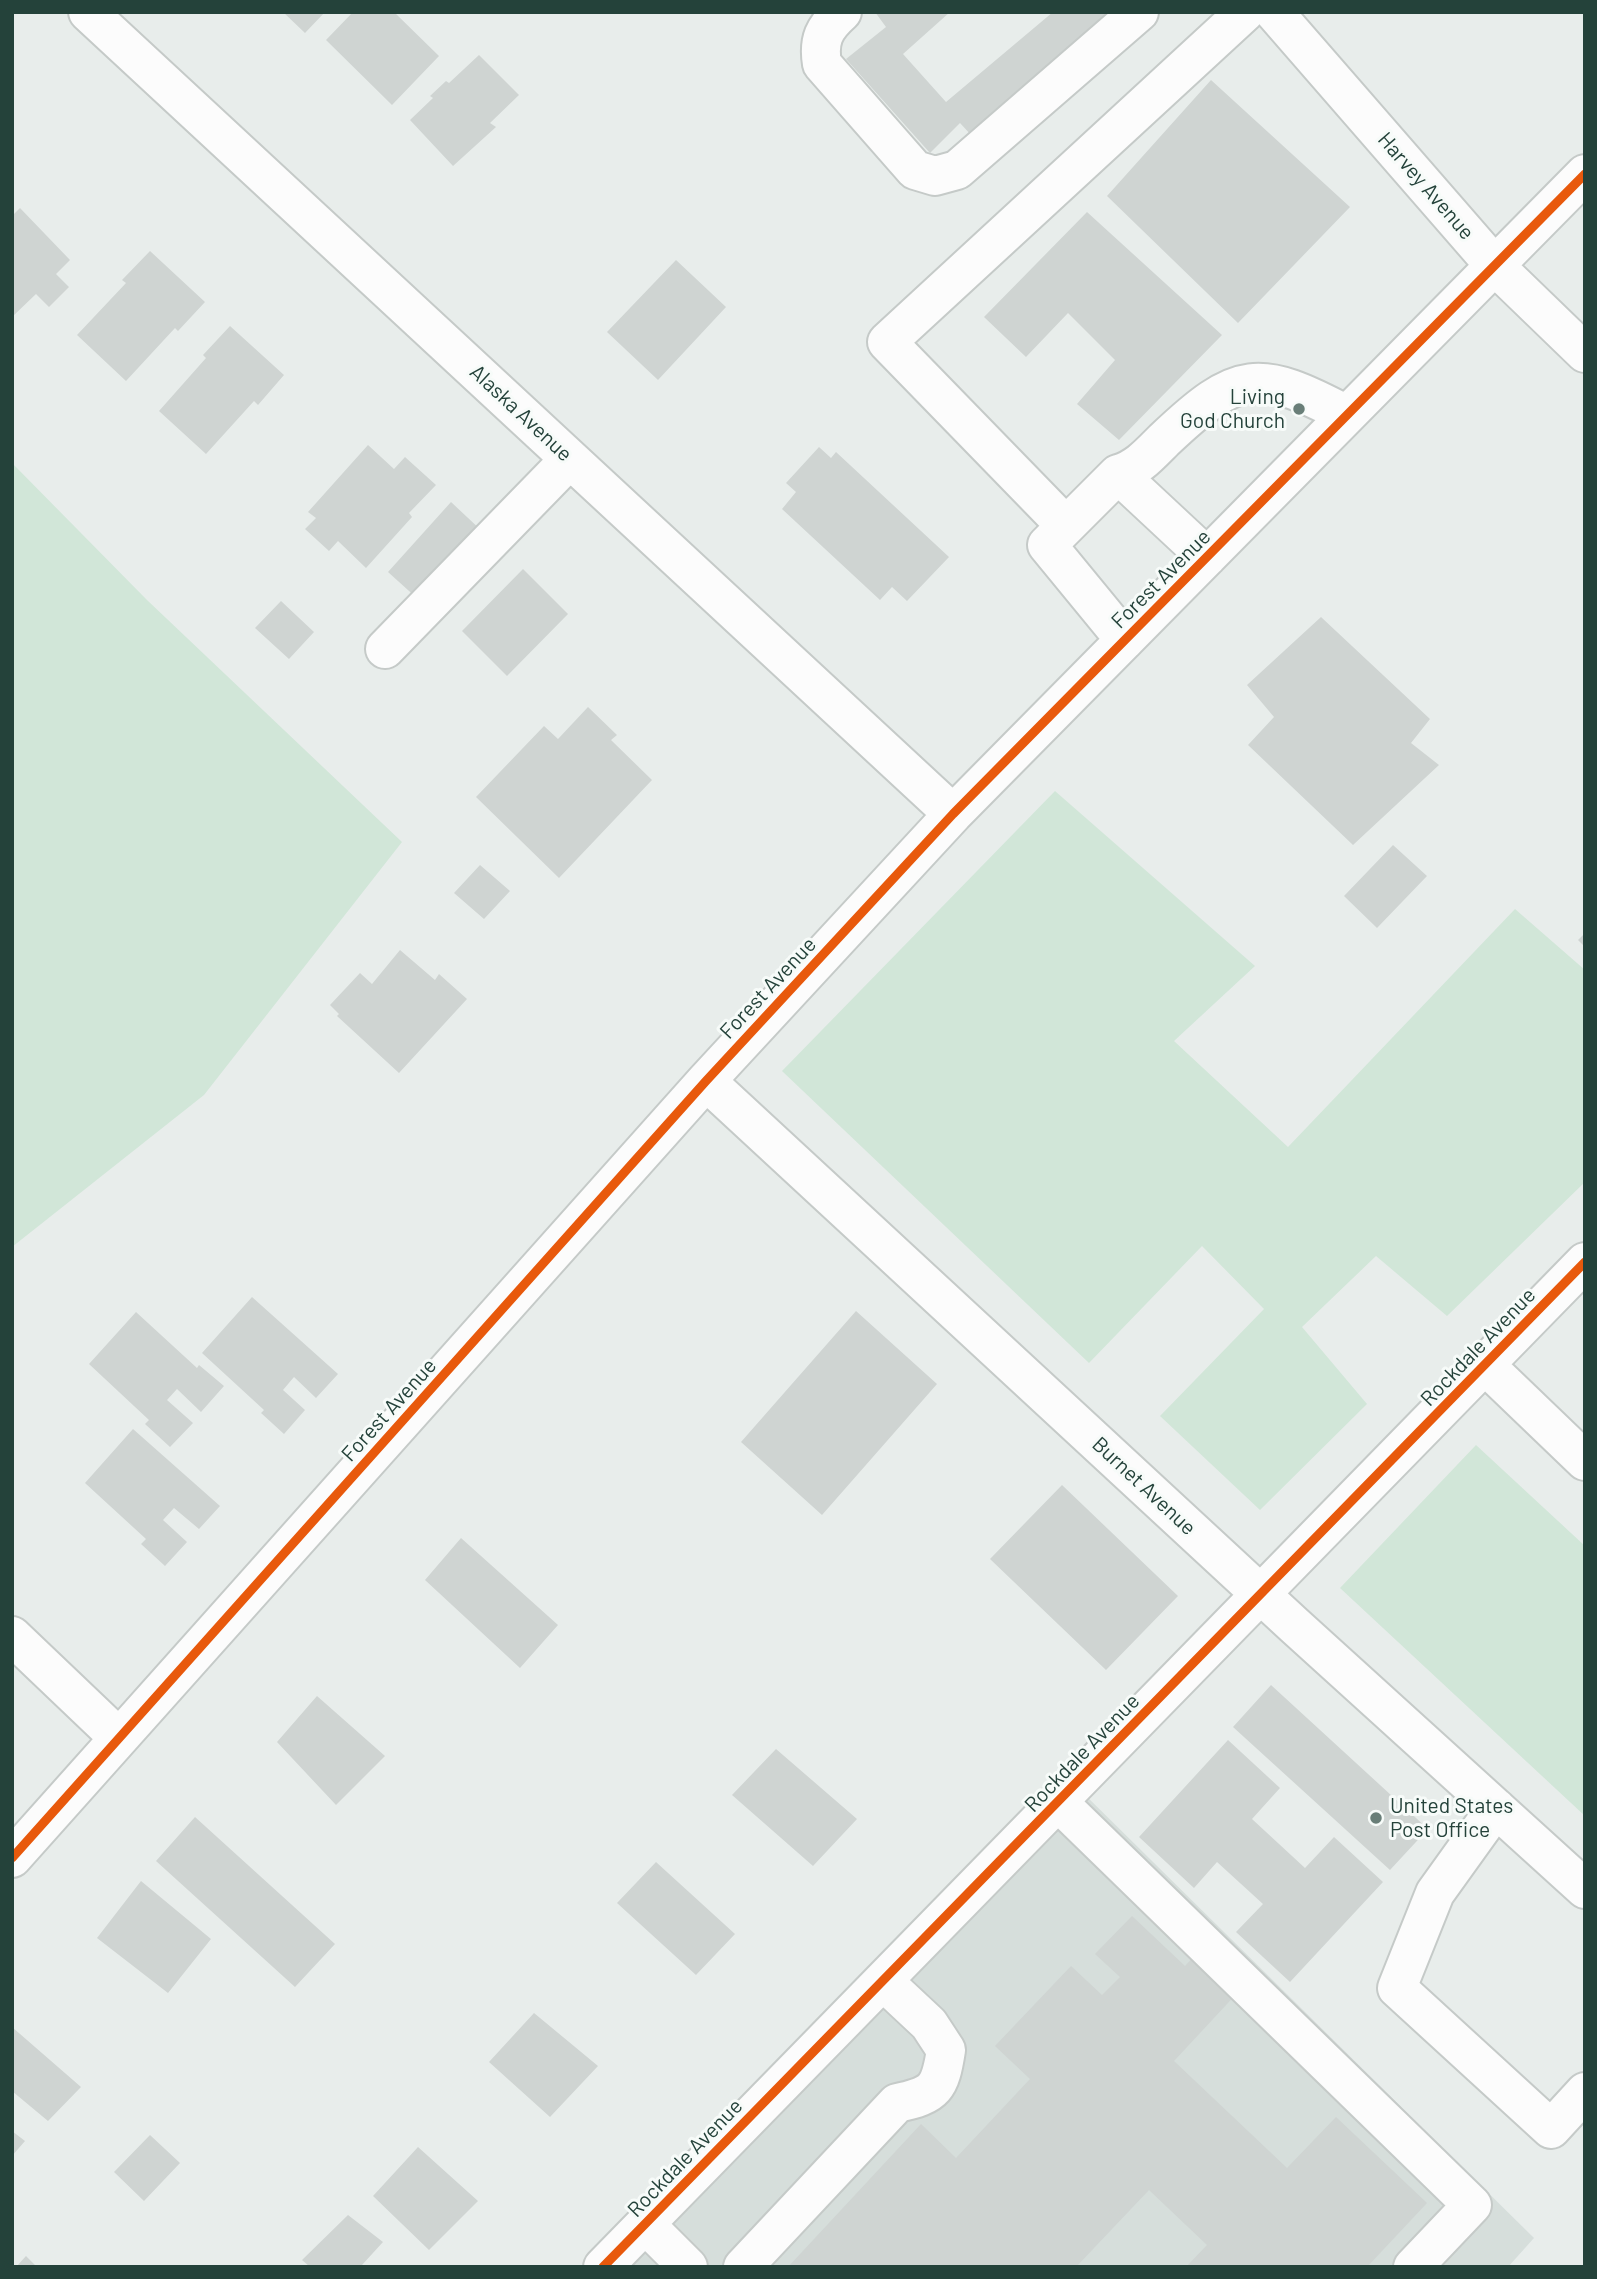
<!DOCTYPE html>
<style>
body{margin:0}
#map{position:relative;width:1597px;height:2279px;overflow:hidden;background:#e8edeb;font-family:Barlow,sans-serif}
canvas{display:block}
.frame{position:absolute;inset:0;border:14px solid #24423a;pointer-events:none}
</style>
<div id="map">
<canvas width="1597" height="2279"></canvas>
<div class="frame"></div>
</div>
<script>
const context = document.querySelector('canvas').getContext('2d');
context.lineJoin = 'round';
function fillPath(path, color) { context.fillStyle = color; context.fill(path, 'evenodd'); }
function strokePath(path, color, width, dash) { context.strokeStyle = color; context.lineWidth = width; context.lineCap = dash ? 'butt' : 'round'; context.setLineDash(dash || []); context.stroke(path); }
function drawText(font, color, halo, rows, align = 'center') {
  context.font = font + ' Barlow,sans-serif'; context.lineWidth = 6; context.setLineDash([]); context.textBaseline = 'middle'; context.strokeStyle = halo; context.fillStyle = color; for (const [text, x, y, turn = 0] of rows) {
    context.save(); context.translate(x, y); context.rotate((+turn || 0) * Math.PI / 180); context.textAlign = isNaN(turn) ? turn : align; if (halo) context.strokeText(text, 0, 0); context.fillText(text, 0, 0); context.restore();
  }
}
fillPath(new Path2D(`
 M 1075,1785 L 1534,2238 L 1508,2267 L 603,2267 Z`), '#d6dedb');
fillPath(new Path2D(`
 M 12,463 L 147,600 L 402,842 L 204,1095 L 12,1247 Z
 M 1055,791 L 1255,966 L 1174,1041 L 1288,1147 L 1515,909 L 1585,970 L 1585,1182 L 1447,1316 L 1376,1256 L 1302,1327 L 1367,1404 L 1260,1510 L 1160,1416 L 1264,1309 L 1202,1246 L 1089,1363 L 782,1071 Z
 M 1476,1445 L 1585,1546 L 1585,1816 L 1340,1588 Z`), '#d1e6d8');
fillPath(new Path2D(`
 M 283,12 L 325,12 L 305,33 Z
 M 353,12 L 394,12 L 439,56 L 392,105 L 326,40 Z
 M 875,12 L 950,12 L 903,54 L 946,102 L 1053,12 L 1121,12 L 972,136 L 960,123 L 930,153 L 846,59 L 886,27 Z
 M 479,55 L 519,95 L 490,123 L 496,127 L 453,166 L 410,120 L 433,98 L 430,96 L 446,81 L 449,83 Z
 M 1211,80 L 1350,207 L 1238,323 L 1107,196 Z
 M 20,208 L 70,260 L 56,274 L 69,287 L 49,307 L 36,294 L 12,317 L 12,216 Z
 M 1087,212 L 1222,335 L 1119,440 L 1077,404 L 1115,360 L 1068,313 L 1026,357 L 984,317 Z
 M 150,251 L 205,302 L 178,331 L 175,328 L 126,381 L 77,335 L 126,283 L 122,280 Z
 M 676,260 L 726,307 L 658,380 L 607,332 Z
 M 230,326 L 284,375 L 258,405 L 254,401 L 206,454 L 159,411 L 206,358 L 203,355 Z
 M 368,445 L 394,469 L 405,457 L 436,485 L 409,513 L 412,517 L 366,568 L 338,541 L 329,551 L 305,529 L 316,518 L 308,512 Z
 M 819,447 L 831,458 L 836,452 L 949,557 L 907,601 L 892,587 L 880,600 L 782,509 L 796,492 L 786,483 Z
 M 451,502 L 483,532 L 419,600 L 388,572 Z
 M 523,569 L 568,614 L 507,676 L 462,631 Z
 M 281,601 L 314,632 L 289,659 L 255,628 Z
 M 1321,617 L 1430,719 L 1411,743 L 1439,765 L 1353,845 L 1248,745 L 1274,717 L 1247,685 Z
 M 588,707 L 617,735 L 611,740 L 652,780 L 559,878 L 476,797 L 544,726 L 558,739 Z
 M 1393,845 L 1427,876 L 1377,928 L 1344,896 Z
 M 480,865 L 510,891 L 484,919 L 454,893 Z
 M 1585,933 L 1585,947 L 1578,940 Z
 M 400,950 L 435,980 L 439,974 L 467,999 L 399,1073 L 337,1016 L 339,1014 L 330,1005 L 360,973 L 372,984 Z
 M 252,1297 L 338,1374 L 316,1398 L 294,1377 L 283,1390 L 305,1410 L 284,1434 L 261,1413 L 264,1410 L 202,1353 Z
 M 856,1311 L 937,1384 L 822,1515 L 741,1442 Z
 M 136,1312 L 197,1368 L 199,1365 L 224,1386 L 201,1412 L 177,1389 L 167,1400 L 193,1423 L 170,1447 L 145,1424 L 149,1420 L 89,1364 Z
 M 133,1429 L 220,1506 L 199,1529 L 174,1508 L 163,1520 L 187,1542 L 165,1566 L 141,1544 L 146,1539 L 85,1483 Z
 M 1062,1485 L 1178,1596 L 1106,1670 L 990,1559 Z
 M 461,1538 L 558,1625 L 520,1668 L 425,1580 Z
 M 1271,1685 L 1428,1829 L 1390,1870 L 1233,1727 Z
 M 317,1696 L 385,1756 L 336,1805 L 277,1742 Z
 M 1228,1740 L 1280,1788 L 1252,1819 L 1305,1868 L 1334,1837 L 1383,1882 L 1290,1982 L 1236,1932 L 1263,1904 L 1217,1862 L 1194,1888 L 1139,1837 Z
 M 776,1749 L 857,1819 L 813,1866 L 732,1795 Z
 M 195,1817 L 335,1944 L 295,1987 L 156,1861 Z
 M 656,1862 L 735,1934 L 696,1975 L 617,1903 Z
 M 141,1881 L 211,1939 L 168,1993 L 97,1938 Z
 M 1132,1916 L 1185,1966 L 1199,1951 L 1240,1990 L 1174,2061 L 1287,2168 L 1336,2117 L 1427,2203 L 1367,2267 L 1186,2267 L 1207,2245 L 1149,2190 L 1076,2267 L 788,2267 L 921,2124 L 956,2158 L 1030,2079 L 995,2046 L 1071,1966 L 1102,1995 L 1120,1977 L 1095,1954 Z
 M 534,2013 L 598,2066 L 550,2117 L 489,2062 Z
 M 12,2027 L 81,2087 L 48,2121 L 12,2091 Z
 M 12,2131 L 25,2141 L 12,2156 Z
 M 150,2135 L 180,2163 L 144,2201 L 114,2172 Z
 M 418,2147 L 478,2201 L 429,2250 L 373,2196 Z
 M 348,2215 L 383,2242 L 362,2265 L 364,2267 L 310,2267 L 302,2260 Z
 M 26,2256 L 37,2267 L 16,2267 Z`), '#cfd4d2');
const minor = new Path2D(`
 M 88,12 L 953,814
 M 842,12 C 824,28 818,40 822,64 L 915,170 L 935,176 L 957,170 L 1139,12
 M 1274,12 L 1495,266 L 1585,353
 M 1118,474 L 1207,557
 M 1066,526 L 887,342 L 1245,12
 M 1125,640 L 1047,545 L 1118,474 C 1137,469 1150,454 1164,440 C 1239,369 1258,368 1347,415
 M 385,649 L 570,459
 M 706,1081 L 1294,1625 L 1585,1889
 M 1485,1365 L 1585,1461
 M 12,1636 L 119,1738
 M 1058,1802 L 1472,2205 L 1413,2267
 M 1496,1808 L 1435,1893 L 1397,1988 L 1551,2129 L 1585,2092
 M 12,1858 L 706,1081 L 953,814 L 1585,174
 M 645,2224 L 688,2267
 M 603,2267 L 1585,1262
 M 743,2267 L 897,2103 C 936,2095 940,2088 946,2050 L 929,2024 L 883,1981`);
strokePath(minor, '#c5cac8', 42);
strokePath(minor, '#fcfcfc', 38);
strokePath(new Path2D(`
 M 12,1858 L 706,1081 L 953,814 L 1585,174
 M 603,2267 L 1585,1262`), '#e8590c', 9);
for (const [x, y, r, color] of [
 [1299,409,7,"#697e78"],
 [1376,1818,7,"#697e78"]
]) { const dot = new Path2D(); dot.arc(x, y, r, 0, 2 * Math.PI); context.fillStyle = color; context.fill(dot); strokePath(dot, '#f7fbf9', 2.5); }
drawText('21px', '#24423a', '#f7fbf9', [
 ["Harvey Avenue",1426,186,49],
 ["Alaska Avenue",521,413,43],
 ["Forest Avenue",1161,579,-45],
 ["Forest Avenue",768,988,-47],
 ["Rockdale Avenue",1478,1347,-46],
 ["Forest Avenue",389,1410,-48],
 ["Burnet Avenue",1144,1486,43],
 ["Rockdale Avenue",1082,1753,-46],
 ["Rockdale Avenue",685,2158,-46]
]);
drawText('21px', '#24423a', '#f7fbf9', [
 ["Living",1285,397],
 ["God Church",1285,421],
 ["United States",1390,1806,"left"],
 ["Post Office",1390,1830,"left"]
], 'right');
</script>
